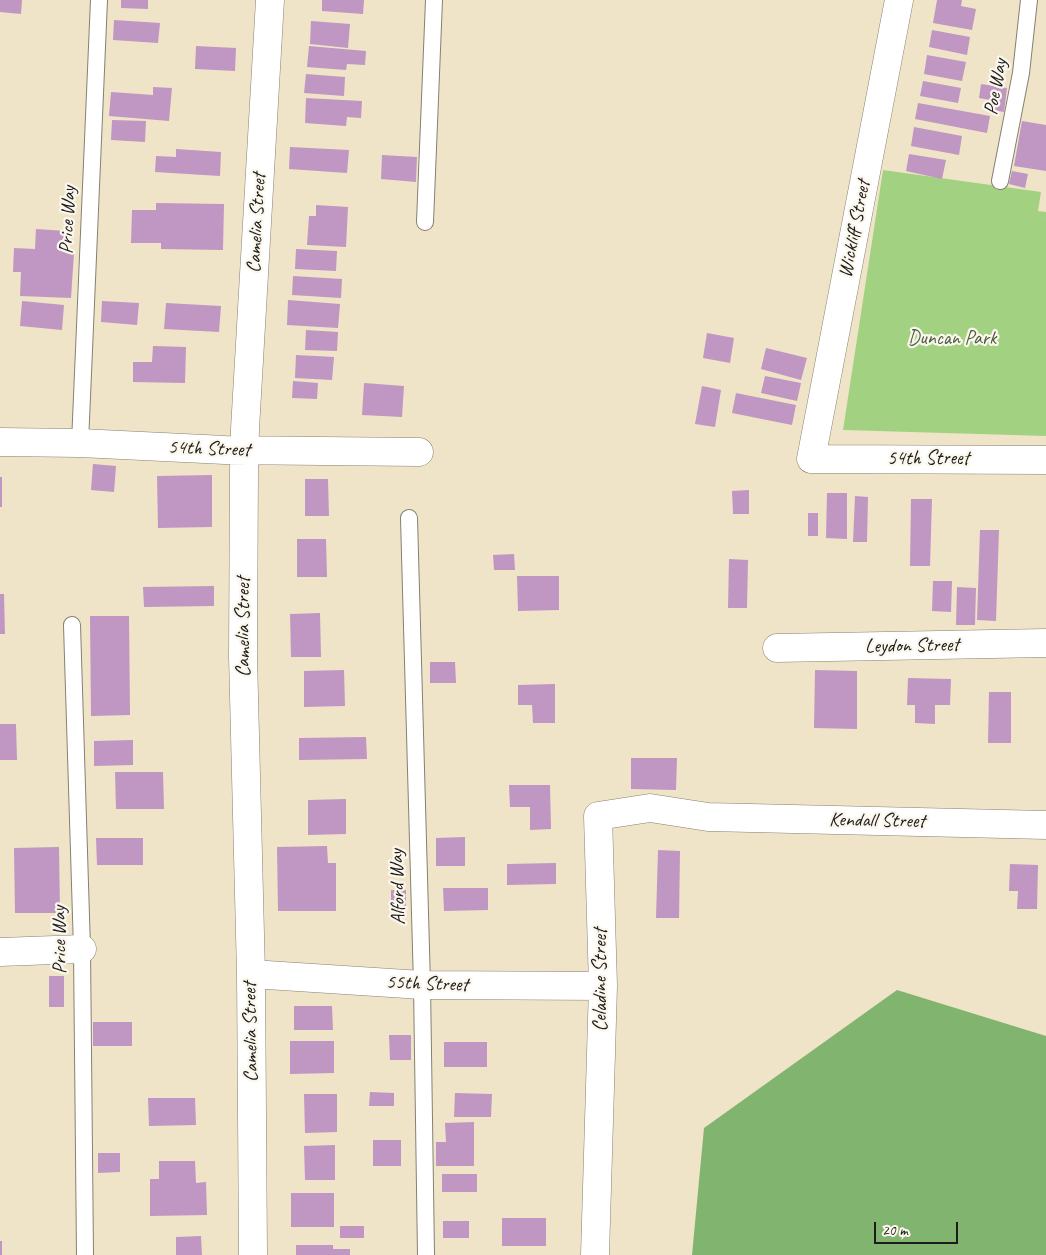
<!DOCTYPE html>
<style>
body{margin:0}
#map{position:relative;width:1046px;height:1255px;overflow:hidden;background:#efe4c7;font-family:Caveat,sans-serif}
canvas{display:block}
.scale{position:absolute;left:874px;top:1222px;width:84px;height:22px;box-sizing:border-box;border:2px solid #1c1c1c;border-top:0;padding-left:6px;font-size:15px;line-height:18px;white-space:nowrap;color:#1c1c1c;-webkit-text-stroke:4px #fbf7ec;paint-order:stroke}
</style>
<div id="map">
<canvas width="1046" height="1255"></canvas>
<div class="scale">20 m</div>
</div>
<script>
const context = document.querySelector('canvas').getContext('2d');
context.lineJoin = 'round';
function fillPath(path, color) { context.fillStyle = color; context.fill(path, 'evenodd'); }
function strokePath(path, color, width, dash) { context.strokeStyle = color; context.lineWidth = width; context.lineCap = dash ? 'butt' : 'round'; context.setLineDash(dash || []); context.stroke(path); }
function drawText(font, color, halo, rows, align = 'center') {
  context.font = font + ' Caveat,sans-serif'; context.lineWidth = 4.5; context.setLineDash([]); context.textBaseline = 'middle'; context.strokeStyle = halo; context.fillStyle = color; for (const [text, x, y, turn = 0] of rows) {
    context.save(); context.translate(x, y); context.rotate((+turn || 0) * Math.PI / 180); context.textAlign = isNaN(turn) ? turn : align; if (halo) context.strokeText(text, 0, 0); context.fillText(text, 0, 0); context.restore();
  }
}
fillPath(new Path2D(`
 M 883,170 L 1041,192 L 1038,211 L 1046,212 L 1046,436 L 843,430 Z`), '#a2d281');
fillPath(new Path2D(`
 M 897,990 L 1046,1036 L 1046,1255 L 692,1255 L 704,1128 Z`), '#81b46f');
fillPath(new Path2D(`
 M 0,0 L 22,0 L 21,14 L 0,12 Z
 M 121,0 L 148,0 L 148,9 L 121,8 Z
 M 322,0 L 364,0 L 363,14 L 322,11 Z
 M 937,0 L 962,0 L 961,6 L 976,9 L 972,30 L 933,23 Z
 M 114,20 L 160,23 L 158,43 L 113,40 Z
 M 311,21 L 350,24 L 348,48 L 310,44 Z
 M 932,30 L 970,37 L 967,55 L 929,47 Z
 M 196,46 L 236,48 L 235,71 L 195,69 Z
 M 309,46 L 366,51 L 365,65 L 347,64 L 346,70 L 307,67 Z
 M 927,55 L 966,62 L 962,81 L 924,74 Z
 M 306,74 L 345,77 L 344,96 L 304,93 Z
 M 923,81 L 961,88 L 958,103 L 920,96 Z
 M 981,84 L 1007,88 L 1004,112 L 988,109 L 990,100 L 979,98 Z
 M 153,87 L 172,88 L 169,121 L 109,116 L 111,92 L 153,95 Z
 M 306,98 L 362,101 L 361,118 L 347,117 L 346,126 L 305,123 Z
 M 918,103 L 990,116 L 987,133 L 915,119 Z
 M 112,120 L 146,121 L 145,142 L 111,140 Z
 M 1022,121 L 1046,125 L 1046,171 L 1014,166 Z
 M 914,127 L 962,136 L 959,155 L 911,146 Z
 M 290,147 L 349,150 L 347,173 L 289,169 Z
 M 176,149 L 221,152 L 220,176 L 155,172 L 156,156 L 176,157 Z
 M 909,154 L 946,160 L 942,179 L 906,171 Z
 M 382,155 L 417,157 L 416,182 L 381,179 Z
 M 1012,171 L 1028,174 L 1025,188 L 1009,184 Z
 M 156,203 L 224,204 L 223,250 L 161,249 L 161,243 L 131,243 L 132,210 L 156,210 Z
 M 316,205 L 348,207 L 346,247 L 307,245 L 309,216 L 316,216 Z
 M 36,229 L 66,231 L 65,252 L 74,253 L 71,298 L 20,296 L 21,272 L 13,272 L 14,248 L 35,249 Z
 M 296,249 L 337,251 L 336,271 L 295,269 Z
 M 293,276 L 342,279 L 341,298 L 292,295 Z
 M 288,300 L 340,304 L 338,328 L 287,325 Z
 M 22,301 L 64,305 L 62,330 L 20,326 Z
 M 102,301 L 139,303 L 137,325 L 101,322 Z
 M 166,303 L 221,306 L 219,332 L 164,329 Z
 M 306,330 L 338,332 L 337,351 L 305,350 Z
 M 707,333 L 734,338 L 730,363 L 703,358 Z
 M 153,346 L 186,347 L 185,383 L 133,382 L 133,362 L 152,362 Z
 M 766,348 L 807,358 L 801,380 L 761,369 Z
 M 296,355 L 334,357 L 332,380 L 295,378 Z
 M 765,376 L 801,383 L 797,401 L 761,393 Z
 M 293,381 L 318,383 L 317,399 L 292,398 Z
 M 364,383 L 404,386 L 402,417 L 362,415 Z
 M 702,386 L 721,390 L 715,427 L 695,424 Z
 M 736,393 L 796,405 L 792,425 L 732,413 Z
 M 93,464 L 116,466 L 114,492 L 91,490 Z
 M 212,475 L 212,527 L 158,528 L 157,476 Z
 M 0,477 L 2,477 L 2,507 L 0,507 Z
 M 305,479 L 328,479 L 329,516 L 305,516 Z
 M 749,490 L 749,514 L 733,514 L 732,491 Z
 M 827,493 L 847,493 L 847,539 L 826,538 Z
 M 855,496 L 868,497 L 867,542 L 853,542 Z
 M 911,499 L 932,499 L 930,566 L 910,566 Z
 M 808,513 L 818,513 L 818,536 L 808,536 Z
 M 980,530 L 999,530 L 996,621 L 977,620 Z
 M 297,539 L 326,539 L 327,577 L 297,577 Z
 M 514,554 L 515,570 L 494,570 L 493,555 Z
 M 729,559 L 748,560 L 747,608 L 728,608 Z
 M 517,576 L 559,576 L 559,610 L 518,611 Z
 M 933,581 L 952,581 L 951,612 L 932,611 Z
 M 214,586 L 214,606 L 144,607 L 143,587 Z
 M 957,587 L 976,588 L 975,625 L 956,625 Z
 M 0,594 L 4,594 L 5,634 L 0,634 Z
 M 320,613 L 321,657 L 291,657 L 290,614 Z
 M 90,616 L 129,616 L 130,715 L 91,716 Z
 M 430,662 L 455,662 L 456,683 L 430,683 Z
 M 344,670 L 345,706 L 304,707 L 304,671 Z
 M 815,670 L 857,671 L 857,729 L 814,728 Z
 M 908,678 L 951,679 L 950,705 L 935,705 L 935,724 L 915,723 L 915,705 L 907,705 Z
 M 555,684 L 555,723 L 533,723 L 532,705 L 518,705 L 518,685 Z
 M 989,692 L 1011,692 L 1011,743 L 988,743 Z
 M 0,724 L 16,724 L 17,760 L 0,760 Z
 M 366,737 L 367,759 L 299,760 L 299,738 Z
 M 133,740 L 133,765 L 94,766 L 94,741 Z
 M 631,758 L 677,758 L 676,790 L 631,789 Z
 M 115,772 L 163,772 L 164,809 L 116,809 Z
 M 509,785 L 550,785 L 551,829 L 530,830 L 530,807 L 510,807 Z
 M 346,799 L 346,834 L 308,835 L 308,800 Z
 M 465,837 L 465,866 L 436,866 L 436,838 Z
 M 96,838 L 143,838 L 143,865 L 97,865 Z
 M 327,846 L 328,863 L 336,863 L 336,911 L 278,911 L 277,847 Z
 M 59,847 L 60,913 L 15,913 L 14,848 Z
 M 658,850 L 680,851 L 679,918 L 656,918 Z
 M 556,863 L 556,884 L 507,885 L 507,864 Z
 M 1010,864 L 1038,865 L 1037,909 L 1017,909 L 1018,891 L 1009,891 Z
 M 443,888 L 488,888 L 488,910 L 444,911 Z
 M 391,890 L 406,890 L 406,909 L 391,909 Z
 M 49,976 L 64,976 L 64,1007 L 49,1007 Z
 M 294,1006 L 332,1006 L 333,1030 L 294,1030 Z
 M 93,1022 L 132,1022 L 132,1046 L 93,1046 Z
 M 389,1035 L 411,1035 L 411,1060 L 390,1060 Z
 M 290,1041 L 334,1041 L 334,1073 L 290,1074 Z
 M 444,1042 L 487,1042 L 487,1067 L 444,1067 Z
 M 370,1092 L 394,1093 L 394,1106 L 369,1106 Z
 M 455,1093 L 492,1094 L 491,1117 L 454,1117 Z
 M 304,1094 L 337,1094 L 337,1132 L 305,1133 Z
 M 148,1098 L 195,1098 L 196,1125 L 149,1126 Z
 M 474,1122 L 474,1166 L 436,1166 L 436,1142 L 446,1142 L 445,1123 Z
 M 373,1140 L 401,1140 L 401,1166 L 373,1166 Z
 M 335,1145 L 335,1180 L 305,1180 L 304,1146 Z
 M 98,1153 L 120,1153 L 120,1172 L 98,1173 Z
 M 159,1161 L 195,1161 L 196,1183 L 206,1182 L 207,1215 L 150,1216 L 150,1179 L 159,1179 Z
 M 442,1174 L 477,1174 L 477,1192 L 442,1192 Z
 M 291,1193 L 334,1193 L 334,1227 L 291,1227 Z
 M 502,1218 L 546,1218 L 546,1246 L 502,1246 Z
 M 443,1221 L 469,1221 L 469,1238 L 443,1238 Z
 M 340,1226 L 364,1226 L 364,1238 L 340,1238 Z
 M 201,1236 L 202,1255 L 176,1255 L 176,1237 Z
 M 0,1241 L 2,1241 L 2,1255 L 0,1255 Z
 M 296,1245 L 333,1245 L 333,1249 L 350,1249 L 350,1255 L 296,1255 Z`), '#c096c3');
const service = new Path2D(`
 M 1000,181 L 1021,73 L 1029,0
 M 425,222 L 434,0
 M 80,443 L 99,0
 M 409,518 L 422,985 L 426,1255
 M 72,625 L 82,949 L 85,1255`);
const minor = new Path2D(`
 M 899,0 L 811,459 L 1046,460
 M 0,442 L 80,443 L 225,450 L 419,452
 M 777,648 L 1046,643
 M 0,952 L 82,949
 M 251,974 L 422,985 L 603,986
 M 253,1255 L 251,974 L 243,656 L 244,470 L 245,429 L 270,0
 M 595,1255 L 603,986 L 598,816 L 650,808 L 708,817 L 1046,825`);
strokePath(service, '#868072', 18);
strokePath(minor, '#868072', 29);
strokePath(service, '#fff', 16);
strokePath(minor, '#fff', 28);
drawText('20px', '#1c1c1c', '#fbf7ec', [
 ["Poe Way",996,87,-80],
 ["Price Way",68,220,-88],
 ["Camelia Street",257,223,-87],
 ["Wickliff Street",855,229,-79],
 ["54th Street",209,449,2],
 ["54th Street",928,459],
 ["Camelia Street",244,627,-90],
 ["Leydon Street",912,646,-1],
 ["Kendall Street",877,821,1],
 ["Alford Way",398,887,-92],
 ["Price Way",60,940,-91],
 ["Celadine Street",601,980,-90],
 ["55th Street",427,984,2],
 ["Camelia Street",251,1032,-91]
]);
drawText('20px', '#4b5c3f', '#fbf7ec', [
 ["Duncan Park",952,339]
]);
</script>
